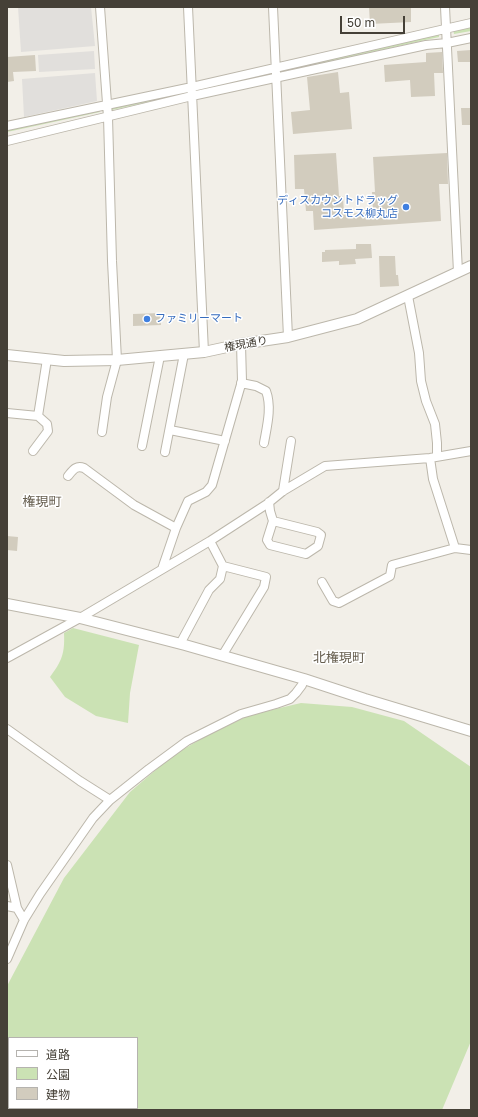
<!DOCTYPE html>
<meta charset="utf-8">
<style>
body{margin:0}
#map{position:relative;width:478px;height:1117px;overflow:hidden;background:#f2efe8;font-family:"Golos Text","Noto Sans JP",sans-serif}
canvas{display:block}
.frame{position:absolute;inset:0;border:8px solid #454037;pointer-events:none}
.legend{position:absolute;left:8px;top:1037px;width:130px;height:72px;box-sizing:border-box;background:#fff;border:1px solid #b5b3af;margin:0;padding:5px 7px;list-style:none;font-size:12px;color:#454037}
.legend li{display:flex;align-items:center;gap:8px;height:20px}
.legend b{width:20px;border:1px solid #b5b3af}
.scale{position:absolute;left:340px;top:16px;width:65px;height:18px;box-sizing:border-box;border:2px solid #454037;border-top:0;padding-left:5px;font-size:12px;line-height:14px;white-space:nowrap;color:#454037;-webkit-text-stroke:3px #fff;paint-order:stroke}
</style>
<div id="map">
<canvas width="478" height="1117"></canvas>
<div class="frame"></div>
<ul class="legend">
<li><b style="height:5px;background:#fff"></b>道路</li>
<li><b style="height:11px;background:#cbe2b4"></b>公園</li>
<li><b style="height:11px;background:#d2ccbe"></b>建物</li>
</ul>
<div class="scale">50 m</div>
</div>
<script>
const context = document.querySelector('canvas').getContext('2d');
context.lineJoin = 'round';
function fillPath(path, color) { context.fillStyle = color; context.fill(path, 'evenodd'); }
function strokePath(path, color, width, dash) { context.strokeStyle = color; context.lineWidth = width; context.lineCap = dash ? 'butt' : 'round'; context.setLineDash(dash || []); context.stroke(path); }
function drawText(font, color, halo, rows, align = 'center') {
  context.font = font + ' "Golos Text","Noto Sans JP",sans-serif'; context.lineWidth = 3; context.setLineDash([]); context.textBaseline = 'middle'; context.strokeStyle = halo; context.fillStyle = color; for (const [text, x, y, turn = 0] of rows) {
    context.save(); context.translate(x, y); context.rotate((+turn || 0) * Math.PI / 180); context.textAlign = isNaN(turn) ? turn : align; if (halo) context.strokeText(text, 0, 0); context.fillText(text, 0, 0); context.restore();
  }
}
fillPath(new Path2D(`
 M 471,26 L 471,31 L 454,34 L 453,30 Z
 M 439,33 L 439,37 L 282,72 L 282,68 Z
 M 272,70 L 272,75 L 194,92 L 194,89 Z
 M 190,90 L 190,93 L 112,110 L 111,107 Z
 M 99,109 L 100,112 L 7,132 L 7,129 Z
 M 73,628 L 139,645 L 130,693 L 128,723 L 96,716 L 65,697 L 50,677 C 62,661 65,653 64,633 Z
 M 301,703 L 352,707 L 404,721 L 471,767 L 471,1041 L 442,1110 L 7,1110 L 7,986 L 64,878 L 130,792 L 172,756 L 206,736 L 250,715 ZM 9,1038 L 137,1038 L 137,1108 L 9,1108 Z`), '#cbe2b4');
fillPath(new Path2D(`
 M 18,7 L 91,7 L 95,46 L 21,52 Z
 M 94,51 L 95,69 L 39,72 L 38,55 Z
 M 95,73 L 97,101 L 24,117 L 22,79 Z`), '#e1dfdc');
fillPath(new Path2D(`
 M 369,7 L 411,7 L 411,22 L 370,24 Z
 M 471,50 L 471,62 L 458,62 L 457,51 Z
 M 442,52 L 443,73 L 434,73 L 435,96 L 411,97 L 410,80 L 385,82 L 384,65 L 426,62 L 426,53 Z
 M 35,55 L 36,71 L 13,72 L 14,81 L 7,82 L 7,57 Z
 M 338,72 L 340,93 L 349,92 L 352,129 L 293,134 L 291,112 L 310,110 L 307,77 Z
 M 461,108 L 471,108 L 471,125 L 462,125 Z
 M 336,153 L 339,196 L 343,196 L 344,214 L 373,212 L 372,192 L 375,192 L 373,157 L 447,153 L 448,184 L 439,184 L 441,221 L 314,230 L 313,211 L 306,211 L 304,189 L 295,189 L 294,155 Z
 M 356,244 L 371,244 L 372,258 L 355,259 L 356,264 L 339,265 L 339,261 L 322,262 L 322,252 L 325,252 L 325,250 L 356,249 Z
 M 379,256 L 395,256 L 396,275 L 398,275 L 399,286 L 380,287 Z
 M 160,313 L 161,325 L 133,326 L 133,314 Z
 M 7,536 L 18,537 L 17,551 L 7,550 Z`), '#d2ccbe');
const minor = new Path2D(`
 M 100,7 L 108,117 L 112,261 L 117,360 L 107,397 L 102,432
 M 188,7 L 204,352
 M 273,7 L 288,337
 M 445,7 L 458,272
 M 7,126 L 192,87 L 471,23
 M 7,141 L 192,96 L 426,45 L 447,43 L 471,38
 M 408,296 L 419,353 L 421,381 L 426,401 L 435,424 L 437,443 L 437,456
 M 241,383 L 256,386 L 266,391 C 272,407 267,426 264,443
 M 7,413 L 38,416 L 47,424 L 48,431 L 33,451
 M 38,416 L 47,359
 M 170,430 L 225,441
 M 142,446 L 160,356
 M 165,452 L 184,354
 M 430,458 L 433,479 L 455,548
 M 68,476 C 73,470 76,465 84,468 L 134,505 L 176,528
 M 283,491 L 291,441
 M 269,502 L 270,511 L 273,521 L 267,540 L 270,545 L 306,554 L 318,546 L 321,535 L 317,532 L 273,521
 M 210,541 L 223,566 L 266,577 L 264,587 L 222,656
 M 162,569 L 176,528 L 188,501 L 206,492 L 212,485 L 242,381 L 241,344
 M 322,582 L 333,601 L 339,603 L 390,576 L 392,565 L 455,548 L 471,550
 M 180,644 L 209,590 L 220,579 L 223,566
 M 7,658 L 80,618 L 210,541 L 267,504 L 283,491 L 325,466 L 430,458 L 471,451
 M 7,729 L 80,781 L 110,800
 M 7,865 L 17,908 L 24,920
 M 7,906 L 17,908
 M 7,959 L 24,920 L 40,894 L 93,818 L 110,800 L 149,769 L 187,741 L 241,714 L 276,704 L 290,699 L 296,693 L 302,685 L 304,679`);
const tertiary = new Path2D(`
 M 7,355 L 64,361 L 117,360 L 204,352 L 241,344 L 288,337 L 357,319 L 471,266
 M 7,604 L 80,618 L 185,645 L 304,679 L 365,699 L 471,731`);
strokePath(minor, '#bcb7ab', 10);
strokePath(tertiary, '#bcb7ab', 12);
strokePath(minor, '#fff', 8);
strokePath(tertiary, '#fff', 10);
for (const [x, y, r, color] of [
 [406,207,4,"#3f7fe0"],
 [147,319,4,"#3f7fe0"]
]) { const dot = new Path2D(); dot.arc(x, y, r, 0, 2 * Math.PI); context.fillStyle = color; context.fill(dot); strokePath(dot, '#fff', 1.5); }
drawText('11px', '#366cbe', '#fff', [
 ["ディスカウントドラッグ",398,201],
 ["コスモス柳丸店",398,214],
 ["ファミリーマート",155,319,"left"]
], 'right');
drawText('11px', '#454037', '#fff', [
 ["権現通り",246,344,-10]
]);
drawText('13px', '#665e4f', '#fff', [
 ["権現町",42,502],
 ["北権現町",339,658]
]);
</script>
